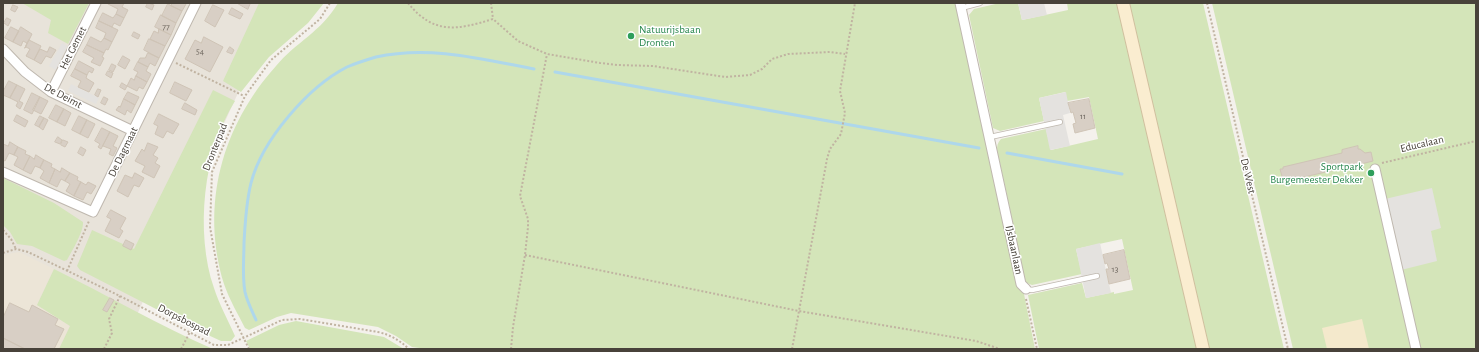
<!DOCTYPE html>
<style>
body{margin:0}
#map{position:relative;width:1479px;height:352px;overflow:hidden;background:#f4f1ec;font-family:"Alegreya Sans",sans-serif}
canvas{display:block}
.frame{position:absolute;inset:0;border:4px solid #48423a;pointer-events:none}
</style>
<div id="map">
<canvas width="1479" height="352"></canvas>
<div class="frame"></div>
</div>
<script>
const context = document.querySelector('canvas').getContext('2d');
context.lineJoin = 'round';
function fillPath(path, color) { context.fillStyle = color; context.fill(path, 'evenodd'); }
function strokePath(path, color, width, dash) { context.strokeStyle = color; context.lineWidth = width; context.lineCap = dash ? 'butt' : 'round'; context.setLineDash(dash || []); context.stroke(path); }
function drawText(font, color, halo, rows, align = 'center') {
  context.font = font + ' "Alegreya Sans",sans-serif'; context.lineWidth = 3; context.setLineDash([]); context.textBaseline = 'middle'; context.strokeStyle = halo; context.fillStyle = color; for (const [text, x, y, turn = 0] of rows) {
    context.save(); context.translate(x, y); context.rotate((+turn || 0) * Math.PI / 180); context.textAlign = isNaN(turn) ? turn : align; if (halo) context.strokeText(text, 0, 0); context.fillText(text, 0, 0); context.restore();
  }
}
fillPath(new Path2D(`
 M 3,3 L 279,3 L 130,330 L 163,349 L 3,349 Z`), '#e8e3da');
fillPath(new Path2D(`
 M 19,252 L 54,269 L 37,305 L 70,326 L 59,349 L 3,349 L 3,255 Z`), '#ece5d7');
fillPath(new Path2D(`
 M 22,3 L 89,3 L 68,44 L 48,33 L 51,20 Z
 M 259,3 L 324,3 L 308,23 L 269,57 L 241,92 L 223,81 Z
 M 338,3 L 957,3 L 1017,287 L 1024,294 L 1035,349 L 427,349 L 412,347 L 396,336 L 378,327 L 291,313 L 277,317 L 249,330 L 245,328 C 238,314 229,299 224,284 C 200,205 222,126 276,66 C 296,42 321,32 338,3 Z
 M 1000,3 L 1018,3 L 1022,20 L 1068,10 L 1067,3 L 1118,3 L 1198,349 L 1039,349 L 1028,295 L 1082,283 L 1086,298 L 1114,292 L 1114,294 L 1133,290 L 1122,239 L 1076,249 L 1082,274 L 1032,285 L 1027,283 L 1025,280 L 1000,163 C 998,155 994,146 1001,139 L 1046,129 L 1051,150 L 1098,139 L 1089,97 L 1067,101 L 1065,92 L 1039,98 L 1044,121 L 1000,131 L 993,128 L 969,15 L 974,9 Z
 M 1128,3 L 1203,3 L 1284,349 L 1208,349 Z
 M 1212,3 L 1476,3 L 1476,349 L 1293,349 Z
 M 213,90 L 235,101 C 203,151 195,233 214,288 C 219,304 228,320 235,336 L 231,341 L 221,341 L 195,329 L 80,270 L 77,266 L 92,230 L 134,249 Z
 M 3,178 L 54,203 L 83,222 C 84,231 72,251 67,260 L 64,261 L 32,246 L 17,244 L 10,232 L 3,225 Z
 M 54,269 C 107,295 158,325 213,349 L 59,349 L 70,326 L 37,305 Z
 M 296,321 L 384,337 L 404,349 L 250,349 L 246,341 L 279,325 Z`), '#d4e5b9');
fillPath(new Path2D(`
 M 1362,319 L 1369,349 L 1327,349 L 1322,328 Z`), '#f4e9cc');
fillPath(new Path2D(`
 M 1018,3 L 1044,3 L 1047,15 L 1022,20 Z
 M 62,43 L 67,46 L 56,70 L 49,66 Z
 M 71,84 L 99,98 L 96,104 L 68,91 Z
 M 1066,92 L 1070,113 L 1063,115 L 1070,146 L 1050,150 L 1039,98 Z
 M 1432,188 L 1441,228 L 1431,231 L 1437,261 L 1401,270 L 1385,199 Z
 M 1100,243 L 1111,293 L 1086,298 L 1076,249 Z`), '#e4e2df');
strokePath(new Path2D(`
 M 555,72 L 979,148
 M 1007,153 L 1122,174
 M 256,320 C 252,311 247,301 245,292 C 242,276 244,259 244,243 C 245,223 246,203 251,183 C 262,140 308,87 347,67 C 356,63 366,60 376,57 C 429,45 482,59 534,69`), '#aed7eb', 3);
const building = new Path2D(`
 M 108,3 L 124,3 L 122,7 L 128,10 L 124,18 L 116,14 L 118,9 L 108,4 Z
 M 148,3 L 154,5 L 152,10 L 146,7 Z
 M 173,3 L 185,3 L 186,4 L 182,11 L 171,6 Z
 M 237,3 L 249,3 L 250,4 L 248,9 Z
 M 168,4 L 182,11 L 176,23 L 162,16 Z
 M 13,5 L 18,7 L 15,12 L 11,10 Z
 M 213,5 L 224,10 L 215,27 L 205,21 Z
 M 232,8 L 243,14 L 240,19 L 229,14 Z
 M 103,13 L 113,18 L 116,14 L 124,18 L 120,26 L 114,23 L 112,27 L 99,21 Z
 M 161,15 L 176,23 L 171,35 L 155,27 Z
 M 7,18 L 11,20 L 8,26 L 4,23 Z
 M 99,21 L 118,30 L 112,42 L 104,38 L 106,33 L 96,28 Z
 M 11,27 L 19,31 L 13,42 L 5,38 Z
 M 21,27 L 32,34 L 25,48 L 27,43 L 23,41 L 21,46 L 13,42 Z
 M 159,29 L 171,35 L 165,46 L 150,39 L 154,31 L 158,33 Z
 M 134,32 L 140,35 L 138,39 L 132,36 Z
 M 91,37 L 101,42 L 104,38 L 112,42 L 108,50 L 106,49 L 104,53 L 87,45 Z
 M 204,37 L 223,47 L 210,72 L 185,59 L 195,40 L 201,43 Z
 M 149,39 L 165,46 L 159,58 L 144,50 Z
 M 29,40 L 41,46 L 34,60 L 26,56 L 30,49 L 26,47 L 25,48 Z
 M 87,45 L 104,53 L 102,57 L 104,58 L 100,66 L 91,62 L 94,58 L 83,52 Z
 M 50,47 L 56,50 L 51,58 L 46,56 L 41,64 L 34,60 L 40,49 L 47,52 Z
 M 230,47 L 234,50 L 232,54 L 227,52 Z
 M 148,53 L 159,58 L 155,66 L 150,63 L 148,67 L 138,62 L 140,58 L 145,58 Z
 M 123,56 L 130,60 L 125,69 L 118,65 Z
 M 79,61 L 94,69 L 92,73 L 89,71 L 87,75 L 75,69 Z
 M 138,62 L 148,67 L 146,71 L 151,74 L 147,82 L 136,76 L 138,72 L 134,70 Z
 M 112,64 L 116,66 L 113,72 L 109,70 Z
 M 75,69 L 87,75 L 86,78 L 94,83 L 89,92 L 78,87 L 81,81 L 71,76 Z
 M 108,71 L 113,73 L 111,78 L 106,75 Z
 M 136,76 L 147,82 L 143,89 L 139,87 L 137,91 L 127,86 L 131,78 L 134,80 Z
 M 9,81 L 17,85 L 10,98 L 3,95 L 3,92 Z
 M 175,82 L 192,90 L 186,101 L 170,93 Z
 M 122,83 L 127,86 L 125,90 L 120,87 Z
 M 17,85 L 25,89 L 19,101 L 23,103 L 20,109 L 16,106 L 18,102 L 10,98 Z
 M 98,89 L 101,90 L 98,97 L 95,95 Z
 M 128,92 L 139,97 L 135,105 L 124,99 Z
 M 32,93 L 40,97 L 32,114 L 24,110 Z
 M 40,97 L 48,101 L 41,114 L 33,110 Z
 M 104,97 L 108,99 L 105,105 L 101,103 Z
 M 124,99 L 135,105 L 131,113 L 127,110 L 125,115 L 116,110 L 119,106 L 120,107 Z
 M 1089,99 L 1095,128 L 1075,133 L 1073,124 L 1076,123 L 1073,112 L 1071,113 L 1068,103 Z
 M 185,103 L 197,110 L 195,115 L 182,109 Z
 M 56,105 L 64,109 L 57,122 L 49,118 Z
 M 64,109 L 71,113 L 65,126 L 57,122 Z
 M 159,114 L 179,124 L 173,134 L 167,131 L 163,138 L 155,134 L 158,126 L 154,124 Z
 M 17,115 L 28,121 L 25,127 L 14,121 Z
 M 40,116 L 44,118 L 39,127 L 35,125 Z
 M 79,116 L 87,120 L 80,134 L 72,130 Z
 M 44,118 L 48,120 L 43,130 L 39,127 Z
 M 87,120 L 95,124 L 88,138 L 80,134 Z
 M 102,128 L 110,132 L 101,149 L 98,147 L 100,144 L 95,141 Z
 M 110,132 L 118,136 L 113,146 L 117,148 L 113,156 L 109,154 L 111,149 L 103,146 Z
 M 58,137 L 62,140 L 60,144 L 55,142 Z
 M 63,140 L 68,142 L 65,147 L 61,145 Z
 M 10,142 L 18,147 L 14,155 L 9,153 L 5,161 L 3,160 L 3,144 L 8,146 Z
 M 148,143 L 158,147 L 153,155 L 158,158 L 155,163 L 160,166 L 154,178 L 142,172 L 145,166 L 135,161 L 142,149 L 144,151 Z
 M 1358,146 L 1358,149 L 1360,149 L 1365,153 L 1371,152 L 1373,161 L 1361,164 L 1362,166 L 1354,168 L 1353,166 L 1299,178 L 1300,181 L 1284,184 L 1280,169 L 1283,169 L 1283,167 L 1342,153 L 1342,150 Z
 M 18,147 L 26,151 L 25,154 L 30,156 L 23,170 L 14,165 L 18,157 L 14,155 Z
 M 81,147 L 86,150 L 83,156 L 78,153 Z
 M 36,155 L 44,160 L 40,168 L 35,166 L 31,174 L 23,170 L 30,156 L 34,159 Z
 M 44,160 L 52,164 L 51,167 L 55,169 L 49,183 L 40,178 L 44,171 L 40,168 Z
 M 62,168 L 70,173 L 65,181 L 61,179 L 57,187 L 49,183 L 55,169 L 60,172 Z
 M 70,173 L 78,177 L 77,180 L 81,182 L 74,196 L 66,191 L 70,184 L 65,181 Z
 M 135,173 L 144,178 L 139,187 L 134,185 L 128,197 L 117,191 L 125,175 L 132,178 Z
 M 81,182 L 86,185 L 88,182 L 96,186 L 91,194 L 87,192 L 83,200 L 74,196 Z
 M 111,210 L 126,218 L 120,229 L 123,231 L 119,238 L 105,231 L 111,219 L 107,217 Z
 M 126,240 L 134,244 L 131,250 L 123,246 Z
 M 1124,250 L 1130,279 L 1109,284 L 1106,269 L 1109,269 L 1107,263 L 1105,264 L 1103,255 Z
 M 110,298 L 114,300 L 107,312 L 103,310 Z
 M 10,303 L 29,312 L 32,305 L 58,319 L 55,325 L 64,329 L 54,349 L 25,349 L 3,338 L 3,318 Z
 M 3,338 L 25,349 L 3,349 Z`);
fillPath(building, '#d8cfc5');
strokePath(building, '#cfc4b6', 1);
const lane = new Path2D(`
 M 961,8 L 980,3
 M 990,137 L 1060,122
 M 1026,289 L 1032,290 L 1097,276`);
const street = new Path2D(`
 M 960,3 L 1021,284 L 1026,289
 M 3,49 L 25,72 L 51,92 L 133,131
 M 51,92 L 96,3
 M 1375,169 L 1416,349
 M 3,172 L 93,212 L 196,3`);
const secondary = new Path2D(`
 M 1123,3 L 1203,349`);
strokePath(lane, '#bfb8af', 6);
strokePath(street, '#bfb8af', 11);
strokePath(secondary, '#d0c09f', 14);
strokePath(new Path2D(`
 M 408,3 C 434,35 457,30 493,19 L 518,41 L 547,54 L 600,63 L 617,65 L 653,66 L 725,77 L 750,75 L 762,69 L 772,59 L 788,54 L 830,52 L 845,54
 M 491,3 L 493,19
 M 1207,3 L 1288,349
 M 176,63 L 244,96
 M 1382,163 L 1476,141
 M 3,230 L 11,239 L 16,249
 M 3,253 L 16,249 L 28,252 L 120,296 L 214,345 L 228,345 L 282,320 L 300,319 L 378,332 C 391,335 399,340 409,349
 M 525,255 L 799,311 L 976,341 L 1000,349
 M 67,271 L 89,221
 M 1026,299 L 1037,349
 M 104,349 L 112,333 L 109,319 L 120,296
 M 181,349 L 190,332
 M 249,349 L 222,294 L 210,227 L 212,172 L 245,96 L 271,60 L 320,19 L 330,3
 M 511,349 L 513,327 L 525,255 L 528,227 L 528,219 L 520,196 L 547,54
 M 792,349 L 827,159 L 830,149 L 841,134 L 844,118 L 845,113 L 840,91 L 855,3`), '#c0b3a1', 2, [2, 2]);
strokePath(lane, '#fff', 4.5);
strokePath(street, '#fff', 9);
strokePath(secondary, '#faedd0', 12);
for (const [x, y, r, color] of [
 [631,36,4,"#2e9e5b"],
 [1371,173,4,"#2e9e5b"]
]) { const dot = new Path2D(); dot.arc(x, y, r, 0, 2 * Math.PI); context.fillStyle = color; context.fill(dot); strokePath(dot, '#fff', 1.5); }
drawText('9px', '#6c655d', null, [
 ["77",166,27],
 ["54",200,51],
 ["11",1083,116],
 ["13",1115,269]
]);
drawText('11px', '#27864d', '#fff', [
 ["Natuurijsbaan",639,30],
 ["Dronten",639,43],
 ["Sportpark",1363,167,"right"],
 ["Burgemeester Dekker",1363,180,"right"]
], 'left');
drawText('11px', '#48423a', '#fff', [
 ["Het Gemet",73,48,-63],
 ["De Deimt",63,96,28],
 ["Educalaan",1422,144,-13],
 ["Dronterpad",215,147,-68],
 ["De Dagmaat",123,152,-64],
 ["De West",1248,176,77],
 ["IJsbaanlaan",1014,250,78],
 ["Dorpsbospad",184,320,27]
]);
</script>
